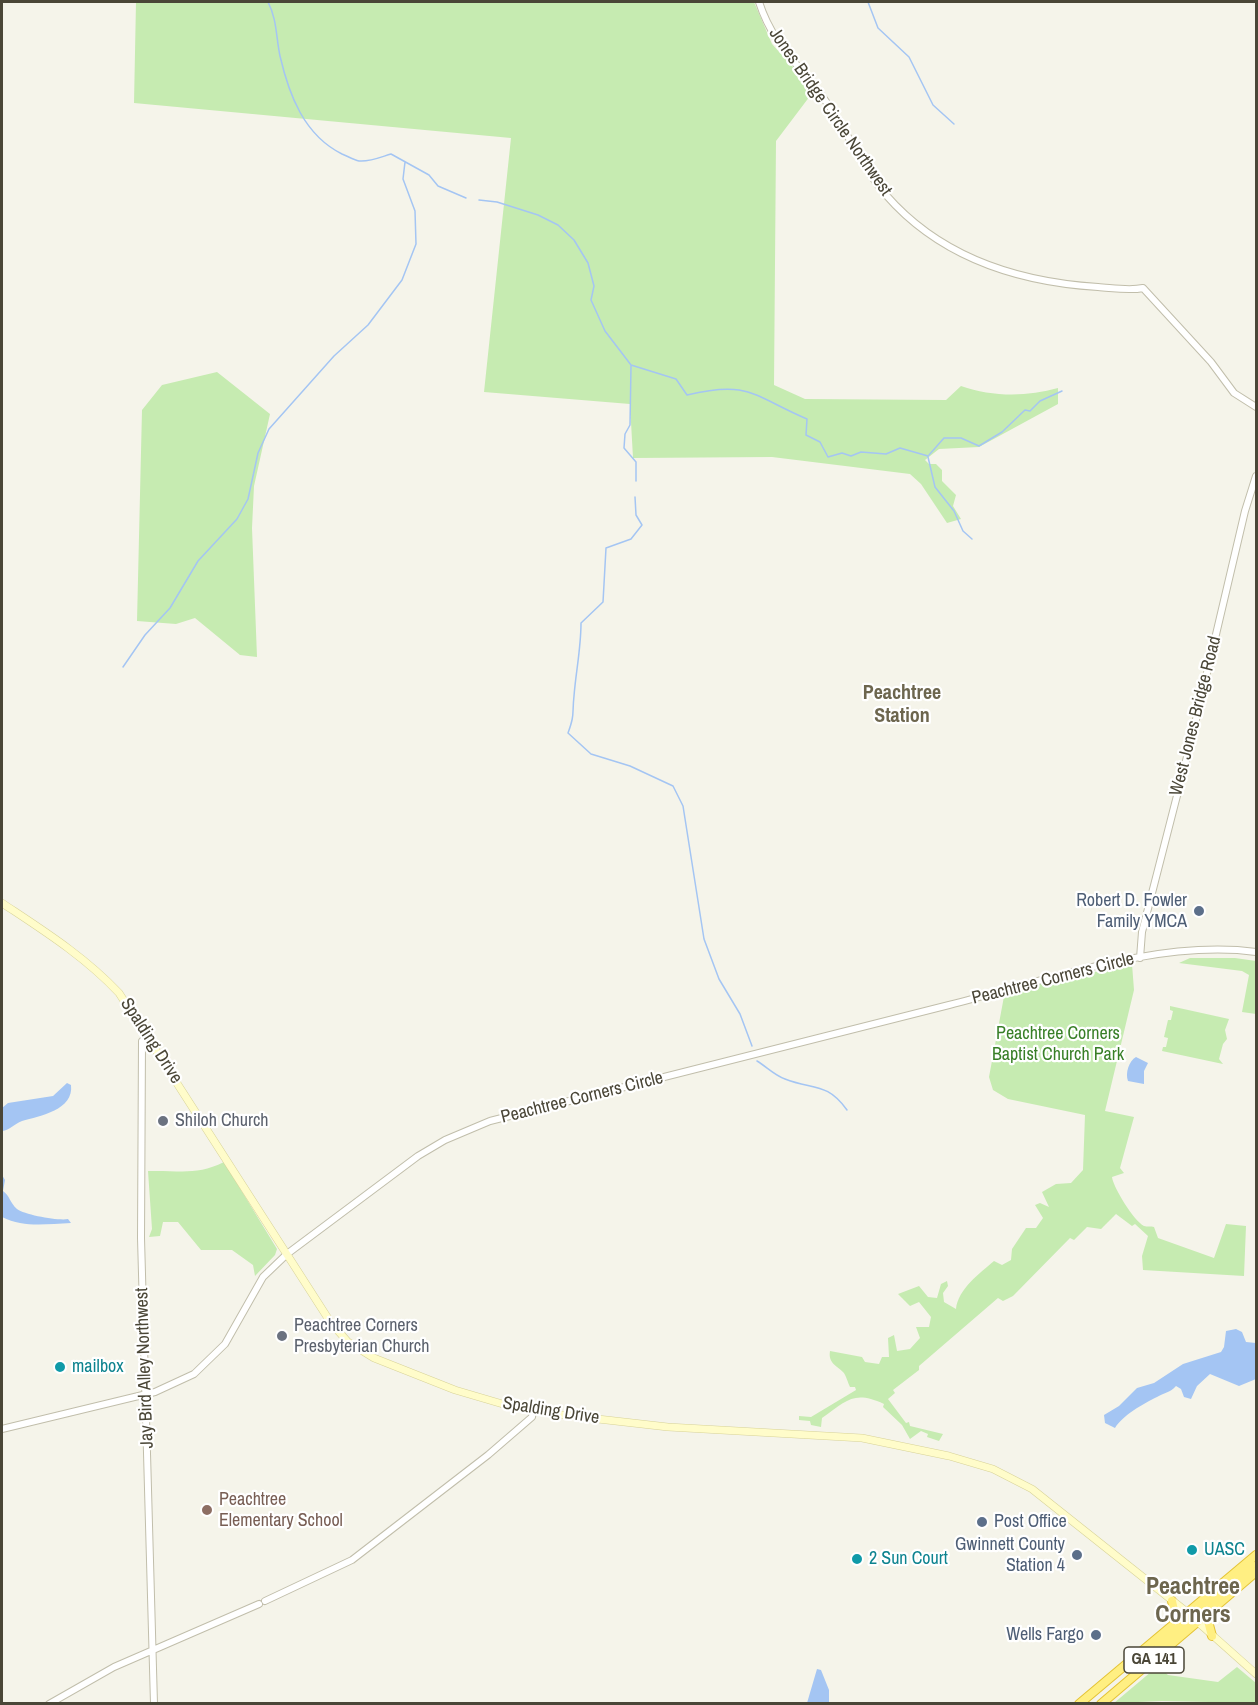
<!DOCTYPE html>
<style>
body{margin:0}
#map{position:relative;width:1258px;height:1705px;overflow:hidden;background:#f5f4ea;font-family:"Archivo Narrow",sans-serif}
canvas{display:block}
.frame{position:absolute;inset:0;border:3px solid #4a4637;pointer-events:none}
</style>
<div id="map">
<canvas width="1258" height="1705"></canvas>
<div class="frame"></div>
</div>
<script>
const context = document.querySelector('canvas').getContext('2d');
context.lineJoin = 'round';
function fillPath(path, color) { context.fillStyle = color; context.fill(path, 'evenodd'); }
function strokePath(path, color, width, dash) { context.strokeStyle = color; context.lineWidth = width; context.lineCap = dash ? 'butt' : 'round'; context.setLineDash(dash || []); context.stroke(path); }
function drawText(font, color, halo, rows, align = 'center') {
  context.font = font + ' "Archivo Narrow",sans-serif'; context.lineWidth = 4.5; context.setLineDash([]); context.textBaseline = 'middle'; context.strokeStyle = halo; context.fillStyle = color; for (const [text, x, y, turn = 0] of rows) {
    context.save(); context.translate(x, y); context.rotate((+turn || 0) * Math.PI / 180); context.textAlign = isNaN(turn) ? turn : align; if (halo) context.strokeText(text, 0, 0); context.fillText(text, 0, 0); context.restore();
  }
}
fillPath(new Path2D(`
 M 136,2 L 754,2 L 772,44 L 811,87 L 810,96 L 776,141 L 774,385 L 805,399 L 946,400 L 961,386 C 992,397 1027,397 1058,388 L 1058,404 L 979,447 L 939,449 L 925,460 L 929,464 L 936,464 L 942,470 L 942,481 L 956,495 L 953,506 L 961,519 L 947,523 L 921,484 L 910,474 L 772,457 L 633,458 L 630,404 L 484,392 L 511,138 L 134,103 Z
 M 217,372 L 270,414 L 254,486 L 252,528 L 257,657 L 240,655 L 195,618 L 176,624 L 137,621 L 142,410 L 162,385 Z
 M 1190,958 L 1235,958 L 1256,961 L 1256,1014 L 1242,1012 L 1249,975 L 1242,971 L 1179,963 Z
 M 1132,964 L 1134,990 L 1105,1111 L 1134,1117 L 1120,1168 L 1124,1173 L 1112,1177 C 1113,1187 1134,1221 1144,1226 C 1147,1227 1151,1226 1154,1227 L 1158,1238 L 1214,1258 L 1226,1224 L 1246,1226 L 1244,1276 L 1143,1270 L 1142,1256 L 1148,1236 L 1135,1224 L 1132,1226 L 1116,1214 L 1101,1229 L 1087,1227 L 1074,1240 L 1070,1238 L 1013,1296 L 1003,1301 L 998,1298 L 919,1366 L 919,1370 L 893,1390 L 895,1393 L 888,1399 L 906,1423 L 909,1422 L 910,1426 L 943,1434 L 939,1441 L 927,1437 L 928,1434 L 921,1431 L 910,1439 L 902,1425 L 883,1407 L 884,1404 C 853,1390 847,1401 822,1418 L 821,1427 L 811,1425 L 810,1421 L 799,1420 L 799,1416 L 811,1417 L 856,1390 L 855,1387 L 850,1387 C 848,1383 846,1375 843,1372 C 836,1365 828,1363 830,1351 L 862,1357 L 865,1362 L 879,1364 L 882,1357 L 889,1357 L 888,1338 L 894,1335 L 897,1351 L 910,1349 L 920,1338 L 916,1327 L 929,1327 L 931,1317 L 919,1302 L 910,1306 L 898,1294 L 919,1286 L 928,1297 L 937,1298 L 941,1284 L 947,1281 L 948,1286 L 943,1293 L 944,1302 L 956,1309 C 958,1289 980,1273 994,1261 L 1002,1265 L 1011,1260 L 1012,1249 L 1026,1228 L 1036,1228 L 1043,1218 L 1035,1205 L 1040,1203 L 1049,1207 L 1042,1192 L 1056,1184 L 1071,1183 L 1083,1170 L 1085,1115 L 1008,1099 L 993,1090 L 989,1077 L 1005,991 Z
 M 1170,1006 L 1229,1019 L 1225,1030 L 1227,1039 L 1223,1044 L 1219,1059 L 1223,1064 L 1162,1051 L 1163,1047 L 1166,1047 L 1168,1038 L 1164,1037 L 1168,1020 L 1171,1020 L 1173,1011 L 1170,1010 Z
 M 224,1162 L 277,1249 L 275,1255 L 255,1276 L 253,1265 L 232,1250 L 201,1250 L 178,1222 L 163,1222 L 160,1236 L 149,1237 L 152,1229 L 148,1171 C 179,1170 196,1176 224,1162 Z
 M 1158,1666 L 1168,1675 L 1218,1682 L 1237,1667 L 1256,1683 L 1256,1703 L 1162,1701 L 1114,1703 Z`), '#c6ebb1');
fillPath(new Path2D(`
 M 1136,1057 L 1148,1063 L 1144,1071 L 1144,1084 L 1128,1081 C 1125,1073 1129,1061 1136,1057 Z
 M 67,1083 L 71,1085 C 74,1110 40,1116 22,1121 C 14,1124 10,1130 2,1131 L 2,1108 L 8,1103 L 53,1096 Z
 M 2,1175 L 5,1180 L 3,1191 C 10,1196 10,1203 17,1209 C 25,1215 59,1221 68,1219 L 71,1223 C 46,1224 24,1228 2,1217 Z
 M 1236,1329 L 1242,1332 L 1246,1342 L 1256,1343 L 1256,1379 L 1239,1386 L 1210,1374 L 1197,1386 L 1191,1399 L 1184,1397 L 1181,1389 L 1176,1386 C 1170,1393 1165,1392 1157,1397 C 1143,1404 1123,1415 1115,1428 L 1105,1423 L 1104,1415 L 1119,1406 L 1137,1388 L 1154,1383 L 1183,1364 L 1221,1352 L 1224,1347 L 1226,1331 Z
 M 817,1669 L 821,1670 L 829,1690 L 829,1703 L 807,1703 Z`), '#a4c5f3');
strokePath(new Path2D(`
 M 268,2 C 277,19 276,37 280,56 C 289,95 304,135 342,154 C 347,156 354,160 359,161 C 370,162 381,157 391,154 L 429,175 L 438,186 L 466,198
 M 868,2 L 878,28 L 909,57 L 933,105 L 954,124
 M 479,200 L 497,202 L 538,215 L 558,225 L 574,240 L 588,263 L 594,286 L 591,300 L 605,331 L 631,365 L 676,379 L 687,395 C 750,380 753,396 807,419 L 806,435 L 820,442 L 828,457 L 842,453 L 851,456 L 861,452 L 886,454 L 900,448 L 928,456
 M 631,366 L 630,425 L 625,434 L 624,448 L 636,462 L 636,481
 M 929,455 L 944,438 L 961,438 L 979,446 L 1002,432 L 1025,410 L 1030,411 L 1040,401 L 1062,391
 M 928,457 L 935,487 L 954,511 L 963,531 L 972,539
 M 635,497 L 636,515 L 642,525 L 631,539 L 606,548 L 603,602 L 581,623 C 581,648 576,671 574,696 C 572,714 575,714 568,733 L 591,754 L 630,766 L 673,786 L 683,806 L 704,939 L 719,979 L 740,1014 L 752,1046
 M 123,667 L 145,635 L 170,608 L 198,561 L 237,519 L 248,499 L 258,453 L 269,429 L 334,356 L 368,325 L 402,280 L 416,244 L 415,211 L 403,179 L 405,162
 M 757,1061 C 767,1067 774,1075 785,1079 C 813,1090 827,1082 847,1110`), '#a4c5f3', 1.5);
const tertiary = new Path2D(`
 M 759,2 C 774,48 801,65 827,103 C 848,132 862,168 886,195 C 940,257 1018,282 1098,287 C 1113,288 1129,291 1143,288 L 1211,362 L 1234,393 L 1256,407
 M 1140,958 L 1142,932 L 1190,745 L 1245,511 L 1256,476
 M 148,1036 L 142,1041 L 141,1238 L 154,1704
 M 2,1429 L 155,1392 L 194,1374 L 225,1344 L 263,1277 L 287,1254 L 418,1156 L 445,1140 L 490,1121 C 643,1082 796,1043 949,1005 C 1045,981 1158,939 1256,952
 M 265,1601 L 352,1560 L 488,1455 L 532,1417 L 533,1411
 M 49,1704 L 114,1667 L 259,1604`);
const secondary = new Path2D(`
 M 2,903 C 44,931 84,956 119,993 L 331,1323 L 348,1342 L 374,1358 L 455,1390 L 506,1405 L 554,1414 L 668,1427 L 862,1438 L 949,1456 L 993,1469 L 1032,1489 L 1183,1609 L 1256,1674`);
const trunk = new Path2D(`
 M 1172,1601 L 1175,1615 L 1174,1624
 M 1210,1611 L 1208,1621 L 1212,1636
 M 1192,1619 L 1252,1565
 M 1133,1670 L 1192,1618
 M 1079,1704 L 1256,1555
 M 1101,1704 L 1256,1572`);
strokePath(tertiary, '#c1beab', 8);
strokePath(secondary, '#d7d298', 8);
strokePath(trunk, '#e4c335', 10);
strokePath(tertiary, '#fff', 6);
strokePath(secondary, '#fffcca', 7);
strokePath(trunk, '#ffef82', 8);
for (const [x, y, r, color] of [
 [1199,911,6,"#5c6f8a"],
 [163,1121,6,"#6b7280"],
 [282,1336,6,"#6b7280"],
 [60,1367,6,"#0f9aa8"],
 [207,1510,6,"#8d6e63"],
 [982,1522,6,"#5c6f8a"],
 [1192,1550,6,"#0f9aa8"],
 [1077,1555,6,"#5c6f8a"],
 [857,1559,6,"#0f9aa8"],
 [1096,1635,6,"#5c6f8a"]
]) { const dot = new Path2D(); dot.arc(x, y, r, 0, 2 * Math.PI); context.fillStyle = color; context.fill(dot); strokePath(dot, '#fff', 2); }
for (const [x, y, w] of [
 [1154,1660,60]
]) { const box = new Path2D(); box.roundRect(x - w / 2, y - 13, w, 26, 4.5); context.fillStyle = '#fff'; context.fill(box); strokePath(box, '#4a4637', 1.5); }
drawText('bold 16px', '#4a4637', null, [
 ["GA 141",1154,1660]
]);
drawText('18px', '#4a4637', '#fff', [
 ["Jones Bridge Circle Northwest",830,112,55],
 ["West Jones Bridge Road",1196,716,-76],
 ["Peachtree Corners Circle",1053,979,-14],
 ["Spalding Drive",151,1041,57],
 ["Peachtree Corners Circle",582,1098,-14],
 ["Jay Bird Alley Northwest",145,1368,-92],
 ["Spalding Drive",551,1411,9]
]);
drawText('18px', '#4e5e75', '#fff', [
 ["Robert D. Fowler",1187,901],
 ["Family YMCA",1187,922],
 ["Post Office",994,1522,"left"],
 ["Gwinnett County",1065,1545],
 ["Station 4",1065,1566],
 ["Wells Fargo",1084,1635]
], 'right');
drawText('18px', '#387f27', '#fff', [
 ["Peachtree Corners",1058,1034],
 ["Baptist Church Park",1058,1055]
]);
drawText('18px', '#5b616d', '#fff', [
 ["Shiloh Church",175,1121],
 ["Peachtree Corners",294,1326],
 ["Presbyterian Church",294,1347]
], 'left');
drawText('18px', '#0d838f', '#fff', [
 ["mailbox",72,1367],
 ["UASC",1204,1550],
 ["2 Sun Court",869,1559]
], 'left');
drawText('18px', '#785e54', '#fff', [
 ["Peachtree",219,1500],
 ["Elementary School",219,1521]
], 'left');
drawText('bold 20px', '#6d664e', '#fff', [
 ["Peachtree",902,694],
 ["Station",902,717]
]);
drawText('bold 24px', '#6d664e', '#fff', [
 ["Peachtree",1193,1588],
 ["Corners",1193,1616]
]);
</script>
